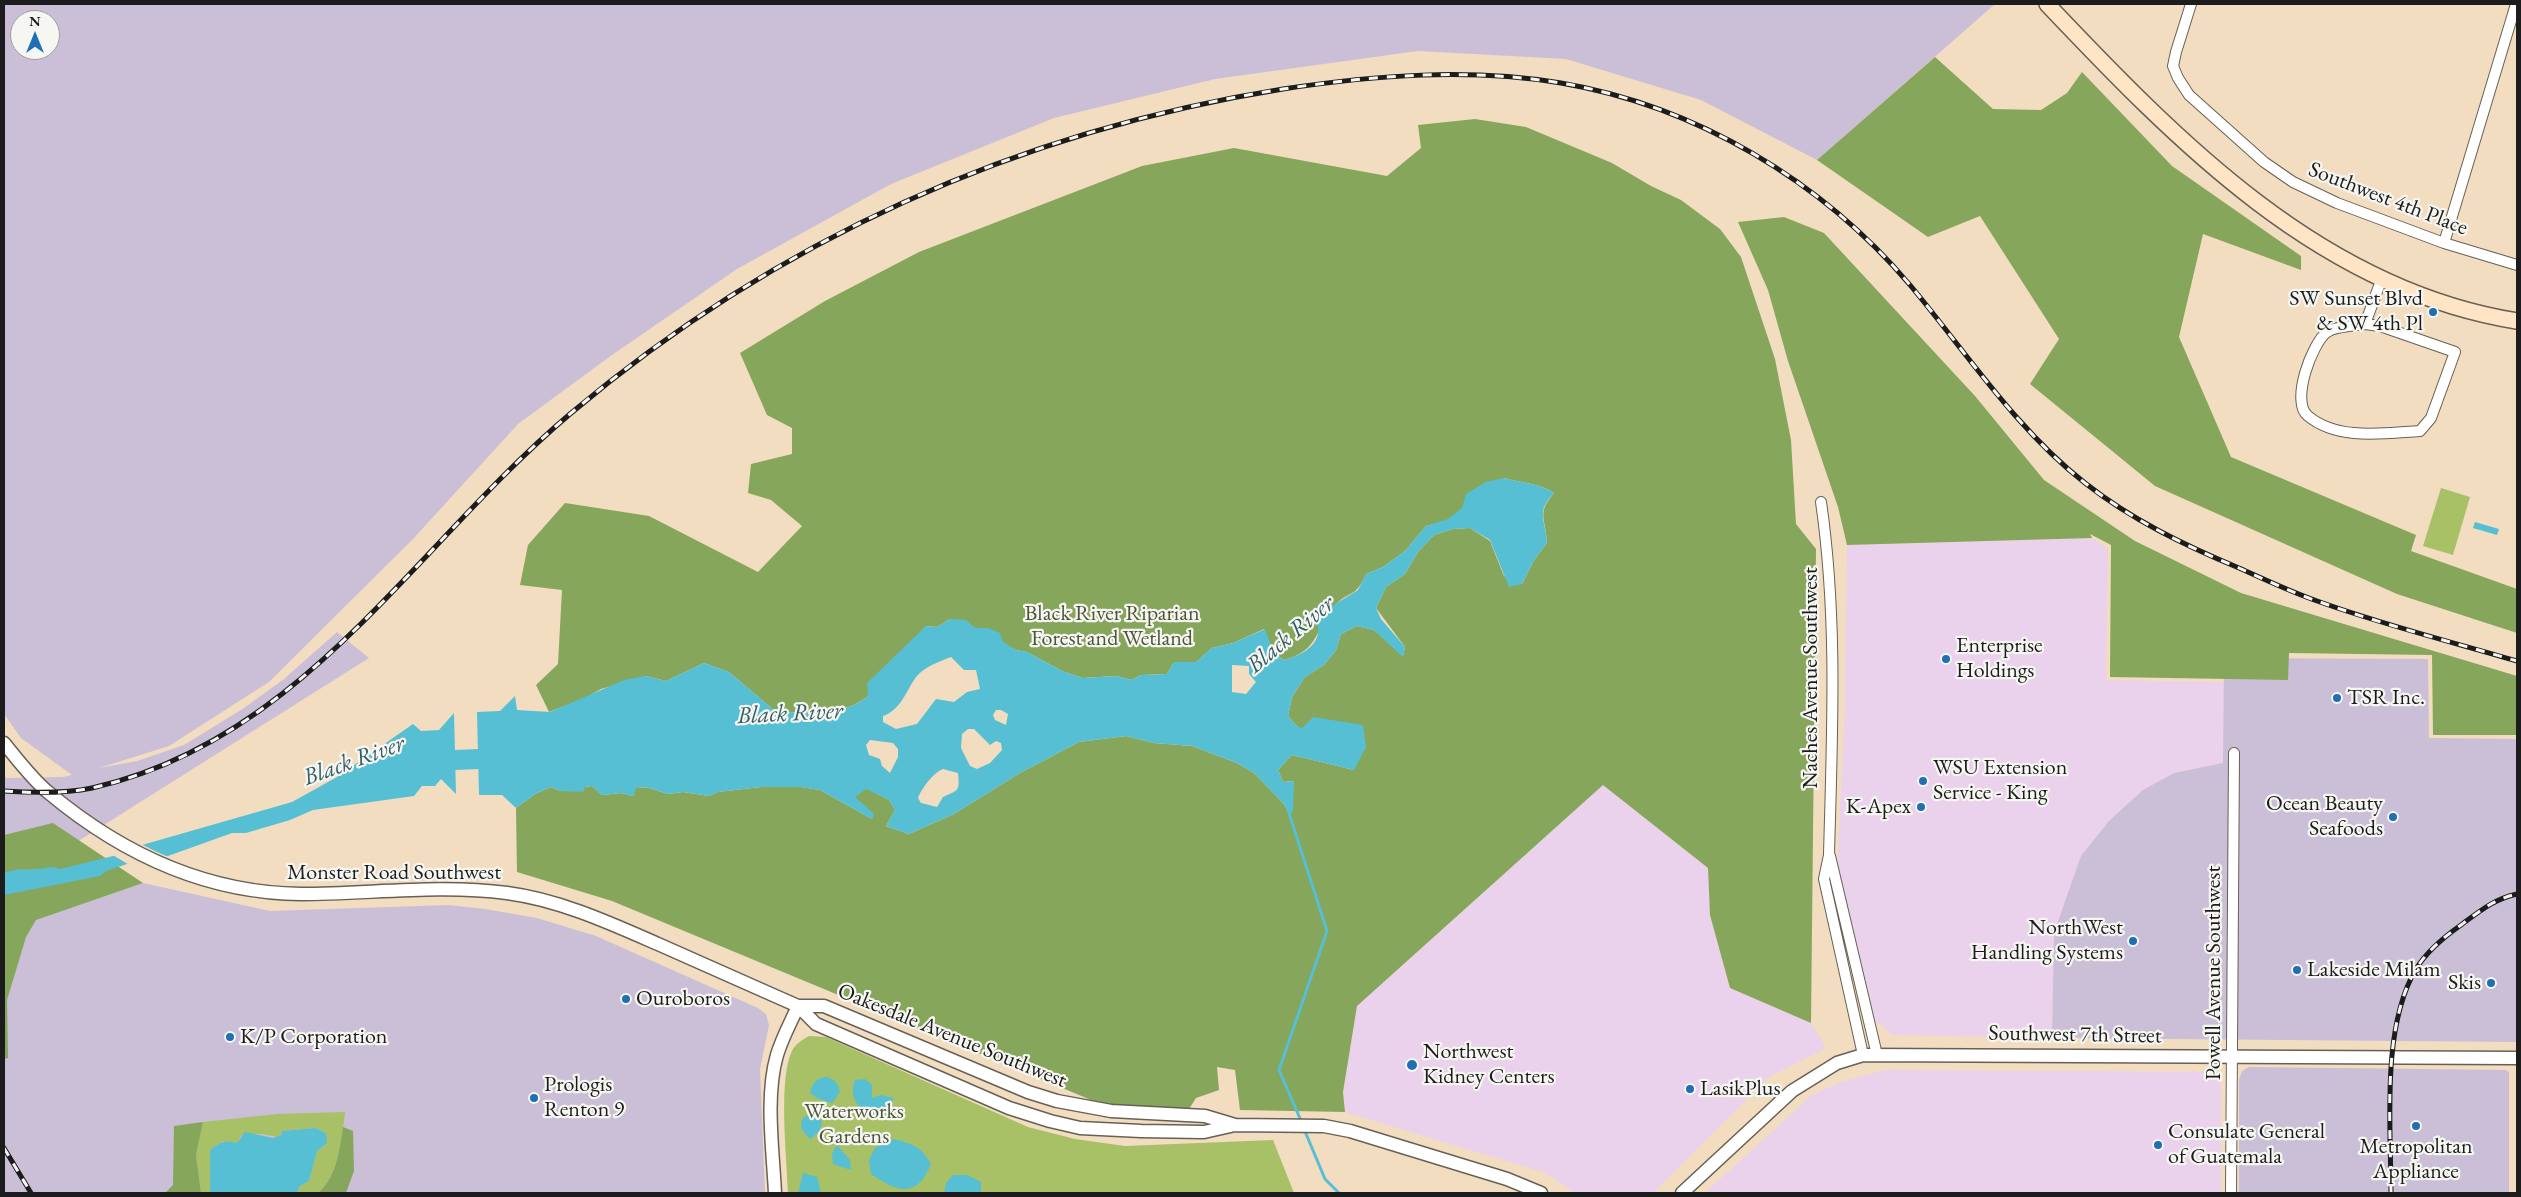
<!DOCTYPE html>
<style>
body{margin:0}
#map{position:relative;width:2521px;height:1197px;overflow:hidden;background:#f2ddc0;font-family:"EB Garamond",serif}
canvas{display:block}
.frame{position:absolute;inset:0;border:5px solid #1c1c1c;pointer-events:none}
.north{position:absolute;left:10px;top:10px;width:50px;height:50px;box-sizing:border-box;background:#f6f6f2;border:1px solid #9f9f9c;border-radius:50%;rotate:0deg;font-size:14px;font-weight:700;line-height:20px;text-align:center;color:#1c1c1c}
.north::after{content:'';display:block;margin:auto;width:18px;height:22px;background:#1f6fb2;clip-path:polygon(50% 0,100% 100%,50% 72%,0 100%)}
</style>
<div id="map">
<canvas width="2521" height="1197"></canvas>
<div class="frame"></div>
<div class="north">N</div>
</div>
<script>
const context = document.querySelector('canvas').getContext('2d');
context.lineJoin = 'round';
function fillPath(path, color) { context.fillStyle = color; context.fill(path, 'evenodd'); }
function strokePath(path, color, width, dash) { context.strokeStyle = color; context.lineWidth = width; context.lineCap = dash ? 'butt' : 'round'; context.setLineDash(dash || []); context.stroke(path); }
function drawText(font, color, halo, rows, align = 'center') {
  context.font = font + ' "EB Garamond",serif'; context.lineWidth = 4.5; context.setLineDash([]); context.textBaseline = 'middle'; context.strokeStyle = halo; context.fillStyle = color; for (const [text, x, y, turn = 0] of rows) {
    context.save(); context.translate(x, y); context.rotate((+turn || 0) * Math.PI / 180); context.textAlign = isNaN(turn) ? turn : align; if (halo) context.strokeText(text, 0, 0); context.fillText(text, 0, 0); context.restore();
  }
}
fillPath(new Path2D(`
 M 2092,538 L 2108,549 L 2106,680 L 2224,682 L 2223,763 L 2174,773 L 2054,933 L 2052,1038 L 1892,1035 L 1873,1018 L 1837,877 L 1845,707 L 1847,545 Z
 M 1603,785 L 1708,868 L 1710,915 L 1730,988 L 1811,1023 L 1826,1048 L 1769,1077 L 1653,1193 L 1575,1193 L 1546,1173 L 1345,1112 L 1343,1092 L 1357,1006 Z
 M 1885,1070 L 2221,1072 L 2221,1193 L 1705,1193 L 1812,1095 L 1841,1082 Z`), '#ead1ec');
fillPath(new Path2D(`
 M 4,4 L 1995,4 L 1817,160 L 1701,100 L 1566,59 L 1418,51 L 1215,79 L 1054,118 L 891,184 L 737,269 L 612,355 L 518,424 L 413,539 L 269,682 L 169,746 L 99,768 L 137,761 L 184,745 L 244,708 L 284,679 L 337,632 L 369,658 L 80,840 L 36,919 L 143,883 L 270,911 L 448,905 L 485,909 L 537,918 L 596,936 L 758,1008 L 766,1014 L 769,1025 L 760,1069 L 765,1193 L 4,1193 L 4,775 L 6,778 L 63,777 L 72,775 L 21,738 L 4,714 ZM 20,20 L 50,20 L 50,50 L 20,50 Z
 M 2224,658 L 2428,659 L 2429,738 L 2517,739 L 2517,1042 L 2052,1038 L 2054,933 L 2081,856 L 2109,821 L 2143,790 L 2174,773 L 2223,763 Z
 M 2249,1067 L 2506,1070 L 2509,1072 L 2509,1193 L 2239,1193 L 2239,1080 L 2242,1071 Z`), '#cabfd6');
fillPath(new Path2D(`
 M 2441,488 L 2470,497 L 2453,555 L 2423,546 Z
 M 809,1036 L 826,1037 L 1028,1127 L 1075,1139 L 1125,1146 L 1273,1140 L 1294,1193 L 788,1193 C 787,1160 778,1079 792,1051 C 795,1044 802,1040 809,1036 Z
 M 345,1112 C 342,1137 339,1175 318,1193 L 297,1193 L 300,1186 L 309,1181 L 317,1151 L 325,1145 L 326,1133 L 315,1128 L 282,1131 L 281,1135 L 277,1137 L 262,1134 L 242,1135 L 237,1143 L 222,1142 L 210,1150 L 210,1193 L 201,1193 L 196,1155 L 203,1122 L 277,1114 Z`), '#a8c066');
fillPath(new Path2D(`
 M 1935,57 L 1993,109 L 2041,110 L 2067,93 L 2082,72 L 2172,166 L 2301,256 L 2301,270 L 2203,234 L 2179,337 L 2231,457 L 2416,535 L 2411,551 L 2517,589 L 2517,633 L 2397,594 L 2155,486 L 2030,384 L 2059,339 L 1980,216 L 1928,237 L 1817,160 Z
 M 1475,119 L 1526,127 L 1612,163 L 1651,186 L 1681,200 L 1720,229 L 1741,257 L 1775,359 L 1791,440 L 1796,524 L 1816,549 L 1811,1023 L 1730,988 L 1710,915 L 1708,868 L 1603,785 L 1357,1006 L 1343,1092 L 1345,1112 L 1240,1110 L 1235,1070 L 1217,1067 L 1219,1090 L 1196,1098 L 1189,1109 L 1108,1107 L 612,901 L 517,872 L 516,808 L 535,794 L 551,787 L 560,791 L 592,786 L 602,795 L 621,793 L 633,796 L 636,787 L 649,788 L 668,794 L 683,792 L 709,796 L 718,792 L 761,787 L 801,787 L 820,790 L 872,819 L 873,814 L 854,797 L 866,788 L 889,800 L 895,810 L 886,826 L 909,834 L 954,814 L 1020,773 L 1079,742 L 1126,736 L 1154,743 L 1192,746 L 1237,763 L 1254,773 L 1284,804 L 1290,816 L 1294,781 L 1283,782 L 1278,770 L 1292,755 L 1354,770 L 1297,726 L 1288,716 L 1292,697 L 1305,677 L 1324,665 L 1336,650 L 1341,634 L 1357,626 L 1374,630 L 1403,656 L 1405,647 L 1376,608 L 1386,587 L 1405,574 L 1418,552 L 1434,535 L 1453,529 L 1470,528 L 1490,541 L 1504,576 L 1522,584 L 1534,560 L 1547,543 C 1546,518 1536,514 1554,493 C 1540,483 1521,483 1504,478 L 1448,520 L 1426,526 L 1405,551 L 1383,567 L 1366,574 C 1355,598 1353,589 1337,603 C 1314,626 1322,651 1283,660 L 1272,649 L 1264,629 L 1233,643 L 1212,648 L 1196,662 L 1174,662 L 1167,674 L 1141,675 L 1132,680 L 1116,676 L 1083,678 L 1062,671 L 1027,652 L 1016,650 L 975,628 L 950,619 L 937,627 L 926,626 L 868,696 C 842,717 807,713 776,712 L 729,672 L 704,663 L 666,681 L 646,676 L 601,689 L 583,699 L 549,712 L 536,685 L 558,664 L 562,590 L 520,585 L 528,545 L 565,503 L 649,516 L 758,572 L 802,526 L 771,500 L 748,493 L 751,464 L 792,454 L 792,428 L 767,415 L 740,353 L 825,301 L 919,252 L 1142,166 L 1234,148 L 1387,176 L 1421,148 L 1418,125 Z
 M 1784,217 L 1824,233 L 1975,396 L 2044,480 L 2135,541 L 2241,593 L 2517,676 L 2517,735 L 2433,735 L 2432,655 L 2289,653 L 2288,680 L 2110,677 L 2111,545 L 2090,534 L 2092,538 L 1847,545 L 1838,507 L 1788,361 L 1768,290 L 1738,222 Z
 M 53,823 L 143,883 L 36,920 L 26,937 L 7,1000 L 8,1058 L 4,1059 L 4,835 Z
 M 203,1122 L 196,1155 L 201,1193 L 165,1193 L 173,1185 L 174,1126 Z
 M 343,1127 L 353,1131 L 354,1171 L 346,1193 L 318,1193 C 336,1178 340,1149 343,1127 Z`), '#86a65b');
fillPath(new Path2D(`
 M 1504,478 C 1521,483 1540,483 1554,493 C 1535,513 1546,520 1547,543 L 1534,560 L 1522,584 L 1509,587 L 1490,540 L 1470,528 L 1453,529 L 1434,535 L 1418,552 L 1405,574 L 1386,587 L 1376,608 L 1381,619 L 1405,647 L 1403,657 L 1374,630 L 1357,626 L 1341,634 L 1336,650 L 1324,665 L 1305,677 L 1292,697 L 1288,716 L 1297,726 L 1302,728 L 1313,717 L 1363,725 L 1366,747 L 1354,770 L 1292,755 L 1278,770 L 1283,782 L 1294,781 L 1293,810 L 1290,816 L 1284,804 L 1254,773 L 1237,763 L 1192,746 L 1154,743 L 1126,736 L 1079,742 L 1020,773 L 954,814 L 909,834 L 886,826 L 895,810 L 889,800 L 866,789 L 855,797 L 874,814 L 872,819 L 820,790 L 801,787 L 761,787 L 718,792 L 709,796 L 683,792 L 668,794 L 649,788 L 637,787 L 633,796 L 621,793 L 602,795 L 592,786 L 585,787 L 583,792 L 560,791 L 551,787 L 535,794 L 516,808 L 502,795 L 479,795 L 477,712 L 500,711 L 515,696 L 517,710 L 550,712 L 624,680 L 646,676 L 666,681 L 704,663 L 729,672 L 776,712 C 806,713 843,717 868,696 L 867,683 L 926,626 L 937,627 L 950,619 L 966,620 L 975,628 L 988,628 L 1000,633 L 1003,642 L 1016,650 L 1027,652 L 1062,671 L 1083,678 L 1116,676 L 1132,680 L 1141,675 L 1167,674 L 1174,662 L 1196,662 L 1212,648 L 1233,643 L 1265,629 L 1272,649 L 1283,660 C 1297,657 1317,648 1318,632 C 1319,627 1315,621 1314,617 L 1358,590 L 1366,574 L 1383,567 L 1405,551 L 1426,526 L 1448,519 L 1462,508 L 1466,494 L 1486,482 ZM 951,657 L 964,670 L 976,670 L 980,689 L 967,692 L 954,702 L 936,699 L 917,724 L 896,729 L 883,722 L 883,716 C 901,710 906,691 916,677 C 925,666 939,662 951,657 ZM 1232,665 L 1249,666 L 1249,674 L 1256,682 L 1246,694 L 1232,692 ZM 996,710 L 1001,710 L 1008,714 L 1006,725 L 995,720 L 993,715 ZM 968,729 L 974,729 L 990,745 L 996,741 L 1001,743 L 1002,750 L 990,763 L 977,769 L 970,766 L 961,748 L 962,734 ZM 870,740 L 893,743 L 898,749 L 898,757 L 890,773 L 882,766 L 880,759 L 869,755 L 866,745 ZM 943,769 L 958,773 C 960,792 958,790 943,797 L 937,807 L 921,803 L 918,798 C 922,788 933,773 943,769 Z
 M 2475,522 L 2499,529 L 2497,535 L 2473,528 Z
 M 454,713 L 456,794 L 441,779 L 435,786 L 422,786 L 414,796 L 313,810 L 290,820 L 246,833 L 232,833 L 168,856 L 127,864 L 106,871 L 100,876 L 4,895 L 4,873 C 19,868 21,870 36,869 C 46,869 51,865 60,869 L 113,856 L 142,845 L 292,802 L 337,777 L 413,724 L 421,731 L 439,730 Z
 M 827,1077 C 835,1080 838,1083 840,1092 L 832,1103 L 819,1099 L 810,1093 C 813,1082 816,1078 827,1077 Z
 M 865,1079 L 872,1085 L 872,1098 L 881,1095 L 893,1098 L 892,1108 L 886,1115 L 873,1117 C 859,1109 848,1097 855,1080 Z
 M 805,1116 L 820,1119 L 822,1122 L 820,1130 L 811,1139 C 803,1133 797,1125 805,1116 Z
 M 315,1128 L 326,1133 L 327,1143 L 317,1151 L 309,1181 L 300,1186 L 297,1193 L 210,1193 L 210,1150 C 218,1143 226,1139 237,1143 L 245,1132 L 273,1138 L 281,1135 L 282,1131 Z
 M 894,1139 C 913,1144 922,1147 931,1164 C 918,1197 899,1194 871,1174 L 869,1160 L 875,1148 Z
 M 837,1145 L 850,1160 L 851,1170 L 833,1164 L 832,1153 Z
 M 803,1173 L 817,1177 L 821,1193 L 798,1193 Z
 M 953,1175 L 967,1175 L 981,1182 L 981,1193 L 944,1193 L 946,1183 Z`), '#56bfd3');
fillPath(new Path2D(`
 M 139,843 L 157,852 L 171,858 L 131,866 L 111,854 Z`), '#f2ddc0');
strokePath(new Path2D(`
 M 1289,813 L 1327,931 L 1279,1070 L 1302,1123
 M 1304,1129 L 1325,1179 L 1339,1193`), '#56bfd3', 3);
strokePath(new Path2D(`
 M 429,761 L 505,758`), '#56bfd3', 20);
const minor = new Path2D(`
 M 2191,4 L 2176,52 L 2173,66 L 2178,78 L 2189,95 L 2264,162 L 2293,182 L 2337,203 L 2444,243 L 2517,265
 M 2444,243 L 2516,4
 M 2365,324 L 2380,326 L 2455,352 L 2431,418 L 2420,431 C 2385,433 2338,441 2308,416 C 2290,402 2312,343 2327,332 C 2336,326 2354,326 2365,324 Z
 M 2365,324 L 2382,278
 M 1821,502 C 1838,619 1832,737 1829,855 L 1824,879 L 1863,1055
 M 1830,856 L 1877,1055
 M 2231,1193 L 2234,753`);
const tertiary = new Path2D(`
 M 4,743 C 18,760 32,779 49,793 C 121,853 206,893 301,894 C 369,894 439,884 507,893 C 560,900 610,923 658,944 C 696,961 735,978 773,995 L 798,1006 L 816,1024 L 1009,1108 L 1050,1121 L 1080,1128 L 1141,1131 L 1204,1132 L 1235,1125
 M 798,1006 L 824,1006 L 1028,1092 L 1057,1101 L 1111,1111 L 1205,1116 L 1235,1125 L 1324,1126 L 1350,1131 L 1507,1179 L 1541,1193
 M 775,1193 C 773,1151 765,1096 777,1055 C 782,1038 791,1022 798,1006
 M 1682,1193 L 1792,1091 L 1837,1063 L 1863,1055 L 2517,1058`);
const secondary = new Path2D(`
 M 2047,4 C 2177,141 2321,290 2517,321`);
strokePath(minor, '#676055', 12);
strokePath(tertiary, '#676055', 15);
strokePath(secondary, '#676055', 18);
strokePath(minor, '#fff', 10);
strokePath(tertiary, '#fff', 12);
strokePath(secondary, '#ffe4c6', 15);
const rail = new Path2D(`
 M 4,791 C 33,793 63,794 92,788 C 304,740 415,545 570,414 C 776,240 1018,131 1283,89 C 1375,75 1469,68 1561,83 C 1696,106 1822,181 1910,285 C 1966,352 2016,429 2085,483 C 2132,520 2184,545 2239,568 C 2266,580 2293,593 2320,602 C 2384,625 2452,642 2517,661
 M 4,1148 L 31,1193
 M 2391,1193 C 2391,1126 2381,1028 2416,969 C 2427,951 2444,937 2461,925 C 2480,911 2494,899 2517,894`);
strokePath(rail, '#1c1c1c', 5);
strokePath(rail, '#f6f6f2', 3, [9]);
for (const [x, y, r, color] of [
 [2433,312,5,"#1f6fb2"],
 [1946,659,5,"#1f6fb2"],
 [2337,698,5,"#1f6fb2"],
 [1923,781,5,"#1f6fb2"],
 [1921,807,5,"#1f6fb2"],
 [2393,817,5,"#1f6fb2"],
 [2133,941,5,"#1f6fb2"],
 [2297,970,5,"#1f6fb2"],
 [2491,983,5,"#1f6fb2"],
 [626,999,5,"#1f6fb2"],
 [230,1037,5,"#1f6fb2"],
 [1412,1065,6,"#1f6fb2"],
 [1690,1089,5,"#1f6fb2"],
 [534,1098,5,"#1f6fb2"],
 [2416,1126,5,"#1f6fb2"],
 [2158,1145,5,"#1f6fb2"]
]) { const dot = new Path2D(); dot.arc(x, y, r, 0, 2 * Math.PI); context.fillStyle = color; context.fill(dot); strokePath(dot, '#f6f6f2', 2); }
drawText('22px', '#1c1c1c', '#f6f6f2', [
 ["Southwest 4th Place",2388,199,21],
 ["Naches Avenue Southwest",1811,678,-90],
 ["Monster Road Southwest",394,873],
 ["Powell Avenue Southwest",2214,973,-90],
 ["Southwest 7th Street",2075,1035,1],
 ["Oakesdale Avenue Southwest",952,1036,22]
]);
drawText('22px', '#1c1c1c', '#f6f6f2', [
 ["SW Sunset Blvd",2423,299,"right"],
 ["& SW 4th Pl",2423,324,"right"],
 ["Enterprise",1956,646],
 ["Holdings",1956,671],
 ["TSR Inc.",2347,698],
 ["WSU Extension",1933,768],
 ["Service - King",1933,793],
 ["Ocean Beauty",2383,804,"right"],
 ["Seafoods",2383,829,"right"],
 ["K-Apex",1911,807,"right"],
 ["NorthWest",2123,928,"right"],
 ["Handling Systems",2123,953,"right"],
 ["Lakeside Milam",2307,970],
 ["Skis",2481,983,"right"],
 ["Ouroboros",636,999],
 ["K/P Corporation",240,1037],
 ["Northwest",1423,1052],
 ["Kidney Centers",1423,1077],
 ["Prologis",544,1085],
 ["Renton 9",544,1110],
 ["LasikPlus",1700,1089],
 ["Consulate General",2168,1132],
 ["of Guatemala",2168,1157],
 ["Metropolitan",2416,1147,"center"],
 ["Appliance",2416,1172,"center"]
], 'left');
drawText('22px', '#4d5536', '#f6f6f2', [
 ["Black River Riparian",1112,614],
 ["Forest and Wetland",1112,639],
 ["Waterworks",854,1112],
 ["Gardens",854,1137]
]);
drawText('italic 24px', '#335d65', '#f6f6f2', [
 ["Black River",1291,635,-40],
 ["Black River",790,714,-3],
 ["Black River",354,761,-20]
]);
</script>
